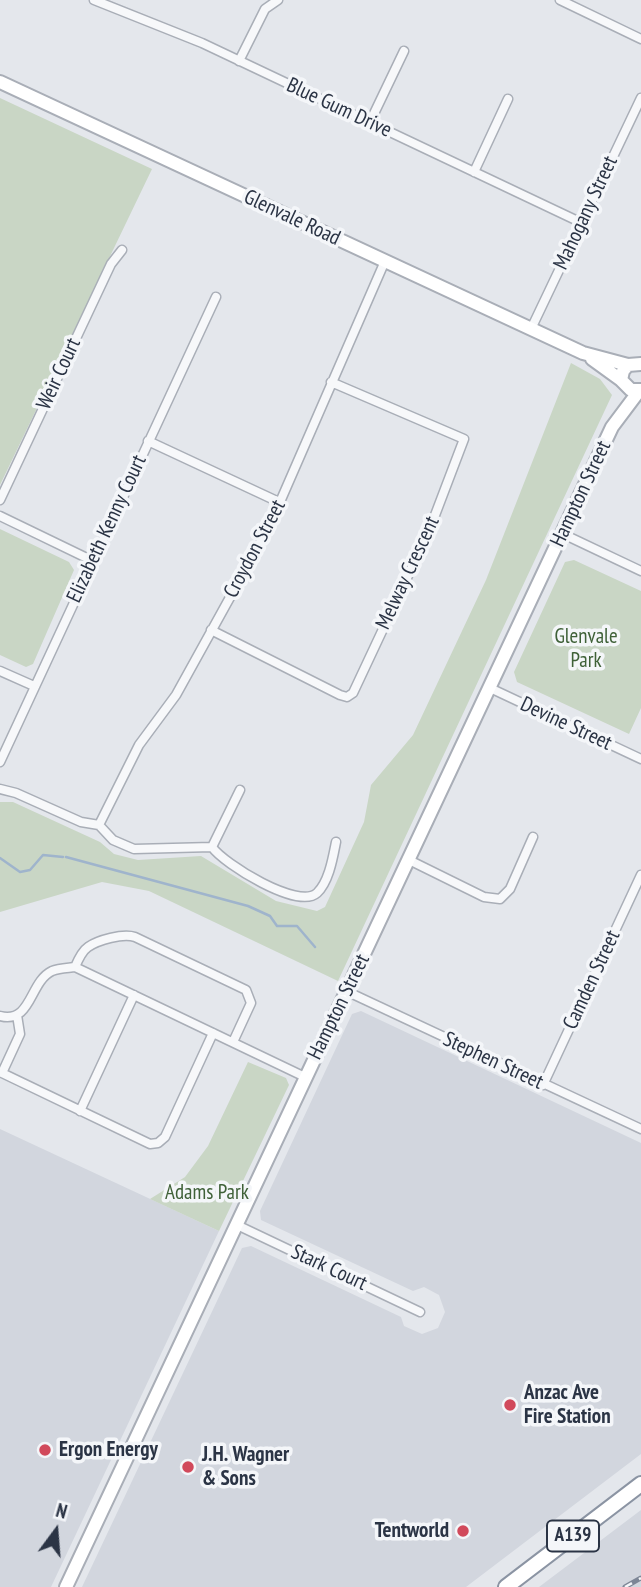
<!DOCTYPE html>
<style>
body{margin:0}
#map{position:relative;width:641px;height:1587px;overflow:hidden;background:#e4e7ec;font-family:"PT Sans Narrow",sans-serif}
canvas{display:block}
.north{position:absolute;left:21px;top:1496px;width:70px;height:70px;-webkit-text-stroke:5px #f4f6f9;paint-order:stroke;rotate:16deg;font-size:19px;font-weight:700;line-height:28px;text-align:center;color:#2b3445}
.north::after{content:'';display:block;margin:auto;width:24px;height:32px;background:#2b3445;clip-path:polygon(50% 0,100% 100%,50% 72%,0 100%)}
</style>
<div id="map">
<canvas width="641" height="1587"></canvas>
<div class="north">N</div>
</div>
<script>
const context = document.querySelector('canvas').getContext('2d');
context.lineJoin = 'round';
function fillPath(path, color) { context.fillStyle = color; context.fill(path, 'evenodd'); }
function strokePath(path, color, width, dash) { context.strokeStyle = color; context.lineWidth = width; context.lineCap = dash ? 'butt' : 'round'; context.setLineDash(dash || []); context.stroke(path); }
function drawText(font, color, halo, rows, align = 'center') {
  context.font = font + ' "PT Sans Narrow",sans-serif'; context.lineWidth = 7; context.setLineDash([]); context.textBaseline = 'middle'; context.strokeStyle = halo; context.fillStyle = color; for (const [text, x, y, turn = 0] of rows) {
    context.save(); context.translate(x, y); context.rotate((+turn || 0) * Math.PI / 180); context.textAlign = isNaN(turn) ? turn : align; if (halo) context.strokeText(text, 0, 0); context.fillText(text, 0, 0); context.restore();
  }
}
fillPath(new Path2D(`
 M 361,1011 L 641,1143 L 641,1454 L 466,1587 L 82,1587 L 242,1248 L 251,1246 L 401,1317 L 404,1326 L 422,1334 L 438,1328 L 445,1312 L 439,1295 L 424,1287 L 413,1291 L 261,1220 L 260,1211 L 352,1014 Z
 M 0,1129 L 219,1231 L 51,1587 L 0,1587 Z
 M 641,1510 L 641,1587 L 539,1587 Z`), '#d2d6de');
fillPath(new Path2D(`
 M 0,98 L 152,169 L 0,485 Z
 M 571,363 L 600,379 L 612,395 L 338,981 L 149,891 L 102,882 L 0,912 L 0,802 L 13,802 L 100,842 L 114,854 L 138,860 L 201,856 L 276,901 L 317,911 L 325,907 L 364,822 L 371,785 L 413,735 L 486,580 Z
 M 0,529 L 69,562 L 74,570 L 33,664 L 26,667 L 0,655 Z
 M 574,560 L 641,591 L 641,708 L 629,734 L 517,682 L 514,672 L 565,562 Z
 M 248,1062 L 286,1078 L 289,1085 L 219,1231 L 150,1199 L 185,1177 L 208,1146 Z`), '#c9d6c5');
strokePath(new Path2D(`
 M 66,857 L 248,906 L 270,916 L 277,926 L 297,926 L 315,947
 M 0,858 L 20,872 L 30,870 L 43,855 L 63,857`), '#9fb4cc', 2.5);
const street = new Path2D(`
 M 94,0 L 202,43 L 582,223
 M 560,0 L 641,39
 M 239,61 L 265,9 L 278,0
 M 370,122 L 404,51
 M 474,172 L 508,99
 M 531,329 L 641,98
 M 148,441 L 281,503
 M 0,500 L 111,264 L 122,250
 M 0,516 L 91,560
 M 563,534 L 641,571
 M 211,630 L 340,695 L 347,697 L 353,693 L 429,531 L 464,439 L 331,382
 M 0,671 L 34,686
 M 490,688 L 641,759
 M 0,762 L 216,297
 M 0,789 L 16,793 L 81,822 L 99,825 L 113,840 L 134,849 L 212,847
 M 99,825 L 139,745 L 176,695 L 270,525 L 385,261
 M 212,847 C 224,864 298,910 317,893 C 329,882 333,857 336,842
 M 212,847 L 240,790
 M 409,860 L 484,897 L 500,899 L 510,889 L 533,837
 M 75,967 C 78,960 82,951 88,947 C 98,940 123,933 135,937 L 246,990 L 251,1003 L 233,1042
 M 346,991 L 641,1129
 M 0,1016 C 32,1024 29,982 52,971 C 59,968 68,968 75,967 L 305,1077
 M 0,1072 L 150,1144 L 158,1143 L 165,1137 L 213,1033
 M 2,1073 L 20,1034 L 17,1015
 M 543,1085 L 641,875
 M 80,1111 L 134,995
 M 237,1225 L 420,1312`);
const secondary = new Path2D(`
 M 0,82 L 583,353 L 628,365
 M 592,359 L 621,380
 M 641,364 L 628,365 L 623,371 L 621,380 L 631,390 L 641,390
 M 66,1587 L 612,427 L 639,391`);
const highway = new Path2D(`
 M 506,1587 L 641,1484`);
strokePath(street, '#a9aeb7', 11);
strokePath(secondary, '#a9aeb7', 16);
strokePath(highway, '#8b94a3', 18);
strokePath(street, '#f7f8fa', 8);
strokePath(secondary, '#fff', 12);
strokePath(highway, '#fff', 14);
const rail = new Path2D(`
 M 625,1587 L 641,1578`);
strokePath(rail, '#7d8696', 5);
strokePath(rail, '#f4f6f9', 2.5, [8]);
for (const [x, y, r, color] of [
 [510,1405,7,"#d1495b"],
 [45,1450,7,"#d1495b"],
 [188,1467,7,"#d1495b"],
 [463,1531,7,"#d1495b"]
]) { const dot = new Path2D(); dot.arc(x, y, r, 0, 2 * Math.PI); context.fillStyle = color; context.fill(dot); strokePath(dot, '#f4f6f9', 2.5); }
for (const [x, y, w] of [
 [573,1536,52]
]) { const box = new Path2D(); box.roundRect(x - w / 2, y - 15.5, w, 31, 5); context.fillStyle = '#f4f6f9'; context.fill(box); strokePath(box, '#2b3445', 2); }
drawText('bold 19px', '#2b3445', null, [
 ["A139",573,1536]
]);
drawText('21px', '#2b3445', '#f4f6f9', [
 ["Blue Gum Drive",339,108,25],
 ["Mahogany Street",586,213,-65],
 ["Glenvale Road",292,218,25],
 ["Weir Court",59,374,-65],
 ["Hampton Street",581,494,-65],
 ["Elizabeth Kenny Court",107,529,-65],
 ["Croydon Street",255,549,-62],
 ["Melway Crescent",408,573,-65],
 ["Devine Street",566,724,25],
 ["Camden Street",592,980,-65],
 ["Hampton Street",339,1007,-64],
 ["Stephen Street",493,1061,25],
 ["Stark Court",329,1268,25]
]);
drawText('21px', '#3f6138', '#f4f6f9', [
 ["Glenvale",586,637],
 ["Park",586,661],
 ["Adams Park",207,1193]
]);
drawText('bold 21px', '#2b3445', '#f4f6f9', [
 ["Anzac Ave",524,1393],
 ["Fire Station",524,1417],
 ["Ergon Energy",59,1450],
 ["J.H. Wagner",202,1455],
 ["& Sons",202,1479],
 ["Tentworld",449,1531,"right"]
], 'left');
</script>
